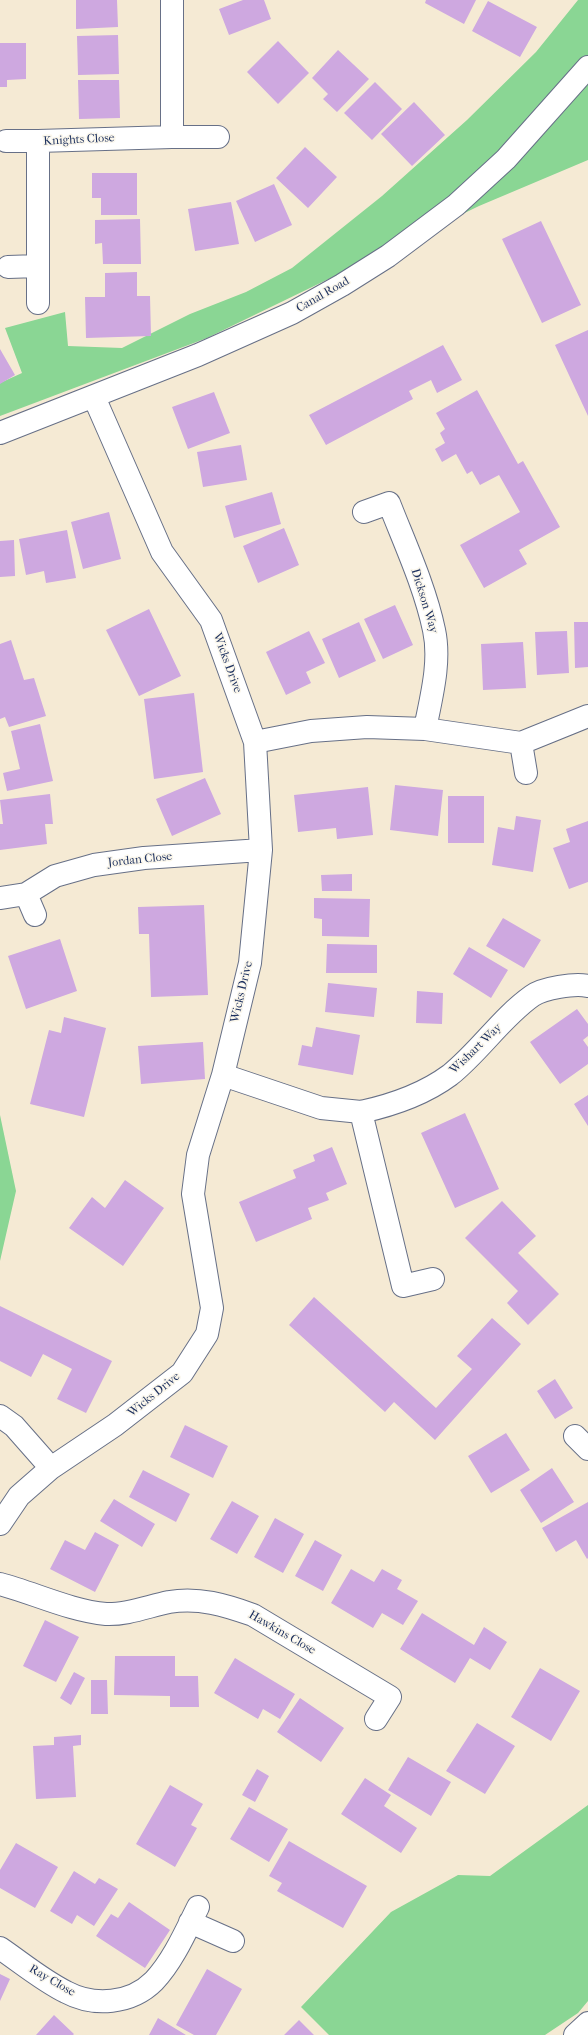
<!DOCTYPE html>
<style>
body{margin:0}
canvas{display:block;background:#f5ead4}
</style>
<canvas width="588" height="2035"></canvas>
<script>
const context = document.querySelector('canvas').getContext('2d');
context.lineJoin = 'round';
function fillPath(path, color) { context.fillStyle = color; context.fill(path, 'evenodd'); }
function strokePath(path, color, width, dash) { context.strokeStyle = color; context.lineWidth = width; context.lineCap = dash ? 'butt' : 'round'; context.setLineDash(dash || []); context.stroke(path); }
function drawText(font, color, halo, rows, align = 'center') {
  context.font = font + ' "IM FELL French Canon",serif'; context.lineWidth = 3; context.setLineDash([]); context.textBaseline = 'middle'; context.strokeStyle = halo; context.fillStyle = color; for (const [text, x, y, turn = 0] of rows) {
    context.save(); context.translate(x, y); context.rotate((+turn || 0) * Math.PI / 180); context.textAlign = isNaN(turn) ? turn : align; if (halo) context.strokeText(text, 0, 0); context.fillText(text, 0, 0); context.restore();
  }
}
fillPath(new Path2D(`
 M 578,0 L 588,0 L 588,160 L 479,206 L 207,338 L 0,416 L 0,383 L 22,373 L 5,328 L 65,312 L 68,346 L 122,348 L 190,314 L 246,292 L 292,268 L 382,196 L 467,120 L 536,52 Z
 M 0,1115 L 16,1191 L 0,1261 Z
 M 588,1805 L 588,2001 L 578,2013 L 545,2035 L 329,2035 L 301,2007 L 391,1912 L 458,1875 L 490,1876 Z`), '#8ad694');
fillPath(new Path2D(`
 M 76,0 L 117,0 L 118,27 L 76,29 Z
 M 243,0 L 264,0 L 271,19 L 229,35 L 219,9 Z
 M 426,0 L 476,0 L 464,24 L 425,3 Z
 M 488,1 L 537,27 L 520,57 L 472,31 Z
 M 118,35 L 119,74 L 78,75 L 77,36 Z
 M 278,41 L 309,73 L 278,104 L 247,72 Z
 M 0,43 L 26,43 L 26,79 L 7,80 L 7,87 L 0,87 Z
 M 338,50 L 369,79 L 337,112 L 323,99 L 328,94 L 312,78 Z
 M 78,80 L 119,80 L 120,118 L 79,119 Z
 M 375,82 L 402,109 L 372,140 L 344,113 Z
 M 414,102 L 445,135 L 412,166 L 381,134 Z
 M 305,147 L 337,177 L 308,208 L 276,178 Z
 M 92,173 L 137,173 L 137,215 L 101,215 L 101,198 L 92,198 Z
 M 274,184 L 292,225 L 255,242 L 236,201 Z
 M 231,202 L 239,244 L 195,251 L 188,209 Z
 M 140,219 L 141,264 L 103,264 L 102,243 L 95,244 L 95,220 Z
 M 541,221 L 581,305 L 542,323 L 502,239 Z
 M 137,272 L 137,296 L 150,296 L 151,336 L 86,338 L 85,297 L 105,297 L 105,273 Z
 M 588,330 L 588,416 L 555,345 Z
 M 443,345 L 462,380 L 437,393 L 431,380 L 409,391 L 413,399 L 326,445 L 309,415 Z
 M 0,349 L 15,375 L 0,384 Z
 M 477,390 L 518,464 L 523,461 L 560,527 L 519,550 L 527,564 L 484,588 L 460,545 L 520,512 L 499,475 L 480,485 L 472,471 L 467,474 L 456,454 L 442,462 L 435,449 L 445,443 L 440,433 L 445,429 L 436,413 Z
 M 214,392 L 230,433 L 188,449 L 172,407 Z
 M 241,445 L 247,480 L 203,487 L 197,452 Z
 M 272,492 L 281,524 L 234,538 L 225,506 Z
 M 109,512 L 121,559 L 83,569 L 71,522 Z
 M 284,528 L 299,565 L 258,583 L 243,546 Z
 M 67,530 L 76,578 L 46,583 L 44,571 L 26,575 L 19,539 Z
 M 14,540 L 15,576 L 0,577 L 0,541 Z
 M 395,605 L 413,645 L 383,659 L 364,619 Z
 M 149,609 L 181,676 L 139,696 L 106,630 Z
 M 359,622 L 376,661 L 339,678 L 322,639 Z
 M 574,622 L 588,622 L 588,667 L 575,668 Z
 M 309,631 L 325,663 L 306,672 L 311,683 L 286,695 L 266,652 Z
 M 567,631 L 569,673 L 537,675 L 535,632 Z
 M 11,640 L 24,680 L 34,678 L 46,716 L 9,727 L 5,717 L 0,719 L 0,644 Z
 M 523,642 L 526,688 L 483,690 L 481,644 Z
 M 194,693 L 203,772 L 154,779 L 144,699 Z
 M 40,724 L 53,781 L 7,791 L 3,773 L 20,769 L 11,731 Z
 M 205,778 L 221,814 L 172,836 L 156,799 Z
 M 395,785 L 443,790 L 438,836 L 390,830 Z
 M 368,787 L 373,835 L 337,839 L 336,828 L 298,832 L 294,795 Z
 M 50,794 L 53,824 L 45,824 L 47,844 L 0,850 L 0,824 L 3,824 L 0,800 Z
 M 448,796 L 484,796 L 484,843 L 448,843 Z
 M 516,816 L 541,820 L 533,872 L 492,865 L 498,827 L 514,830 Z
 M 588,821 L 588,882 L 569,889 L 553,848 L 570,842 L 566,829 Z
 M 352,874 L 352,891 L 322,891 L 321,875 Z
 M 314,898 L 370,899 L 369,937 L 322,936 L 322,919 L 314,918 Z
 M 204,905 L 208,995 L 151,997 L 149,934 L 139,934 L 138,907 Z
 M 503,918 L 541,940 L 524,968 L 486,946 Z
 M 60,939 L 77,991 L 26,1009 L 8,956 Z
 M 327,944 L 377,945 L 377,973 L 326,973 Z
 M 469,947 L 508,970 L 491,998 L 453,974 Z
 M 328,983 L 377,988 L 374,1017 L 325,1012 Z
 M 417,991 L 443,993 L 442,1024 L 416,1023 Z
 M 577,1009 L 588,1024 L 588,1036 L 583,1040 L 588,1047 L 588,1064 L 560,1084 L 530,1042 Z
 M 64,1017 L 106,1028 L 84,1117 L 30,1104 L 49,1030 L 61,1033 Z
 M 316,1027 L 360,1035 L 353,1075 L 298,1065 L 302,1045 L 312,1047 Z
 M 203,1042 L 205,1079 L 141,1084 L 138,1046 Z
 M 588,1095 L 588,1126 L 574,1104 Z
 M 465,1113 L 499,1189 L 455,1208 L 421,1133 Z
 M 332,1147 L 347,1184 L 326,1193 L 329,1200 L 308,1208 L 312,1219 L 256,1242 L 239,1202 L 296,1178 L 293,1170 L 315,1161 L 313,1155 Z
 M 125,1180 L 164,1208 L 123,1266 L 69,1228 L 92,1197 L 105,1208 Z
 M 502,1201 L 536,1236 L 518,1253 L 559,1294 L 528,1325 L 507,1303 L 518,1291 L 465,1238 Z
 M 314,1297 L 436,1408 L 472,1369 L 457,1356 L 492,1318 L 521,1344 L 435,1440 L 394,1402 L 385,1412 L 289,1325 Z
 M 0,1306 L 112,1361 L 86,1413 L 57,1399 L 72,1369 L 43,1354 L 31,1377 L 0,1361 Z
 M 555,1379 L 573,1408 L 555,1419 L 537,1391 Z
 M 185,1425 L 228,1446 L 213,1478 L 170,1457 Z
 M 506,1433 L 530,1470 L 491,1493 L 468,1456 Z
 M 552,1468 L 574,1502 L 541,1523 L 520,1490 Z
 M 143,1470 L 190,1494 L 176,1522 L 129,1497 Z
 M 114,1499 L 155,1524 L 142,1547 L 100,1521 Z
 M 232,1501 L 259,1516 L 237,1554 L 210,1539 Z
 M 588,1502 L 588,1558 L 587,1559 L 576,1540 L 556,1552 L 542,1528 Z
 M 275,1518 L 304,1534 L 283,1573 L 254,1557 Z
 M 95,1532 L 119,1545 L 95,1592 L 50,1569 L 65,1540 L 85,1550 Z
 M 315,1540 L 342,1555 L 323,1591 L 295,1576 Z
 M 351,1569 L 374,1582 L 382,1569 L 402,1580 L 397,1589 L 418,1601 L 403,1625 L 382,1613 L 373,1628 L 331,1603 Z
 M 422,1613 L 474,1645 L 484,1627 L 507,1642 L 490,1670 L 470,1658 L 455,1683 L 400,1649 Z
 M 45,1620 L 79,1637 L 56,1682 L 23,1666 Z
 M 115,1656 L 175,1656 L 175,1676 L 198,1676 L 199,1707 L 170,1707 L 170,1696 L 114,1695 Z
 M 235,1658 L 295,1694 L 280,1719 L 263,1709 L 258,1719 L 214,1693 Z
 M 540,1668 L 580,1691 L 551,1741 L 511,1717 Z
 M 74,1672 L 85,1678 L 71,1705 L 60,1698 Z
 M 91,1680 L 107,1680 L 108,1714 L 91,1714 Z
 M 300,1698 L 344,1728 L 321,1762 L 277,1732 Z
 M 477,1723 L 515,1746 L 485,1794 L 446,1771 Z
 M 81,1735 L 81,1745 L 73,1746 L 76,1797 L 36,1799 L 33,1746 L 54,1745 L 54,1737 Z
 M 408,1757 L 451,1782 L 431,1816 L 388,1790 Z
 M 257,1769 L 269,1776 L 255,1802 L 242,1795 Z
 M 365,1778 L 391,1795 L 384,1806 L 417,1828 L 401,1853 L 341,1814 Z
 M 170,1785 L 203,1804 L 191,1825 L 197,1828 L 175,1867 L 136,1844 Z
 M 249,1807 L 288,1829 L 269,1862 L 230,1839 Z
 M 289,1841 L 367,1886 L 343,1928 L 277,1891 L 282,1883 L 269,1876 Z
 M 16,1843 L 58,1867 L 35,1908 L 0,1888 L 0,1870 Z
 M 74,1871 L 95,1884 L 99,1878 L 118,1889 L 94,1926 L 77,1915 L 72,1924 L 50,1911 Z
 M 129,1902 L 170,1930 L 145,1968 L 96,1936 L 111,1914 L 118,1918 Z
 M 207,1969 L 242,1989 L 216,2035 L 194,2035 L 176,2025 Z
 M 0,1974 L 10,1979 L 0,2001 Z
 M 54,2015 L 74,2034 L 73,2035 L 36,2035 Z
 M 158,2018 L 186,2035 L 149,2035 Z
 M 299,2020 L 314,2035 L 284,2035 Z`), '#cea8e0');
const minor = new Path2D(`
 M 172,137 L 218,137
 M 6,141 L 38,141
 M 8,267 L 38,266
 M 38,303 L 38,141 L 172,137 L 172,0
 M 0,433 L 198,355 L 292,313 L 342,285 L 388,256 L 456,205 L 506,159 L 588,67
 M 364,512 L 389,503 C 405,544 425,587 434,630 C 441,662 431,698 425,729
 M 255,742 L 311,731 L 367,727 L 425,729 L 521,743 L 588,716
 M 521,743 L 526,773
 M 1,898 L 26,894
 M 35,915 L 26,894 L 55,876 L 94,865 L 144,858 L 261,850
 M 223,1075 L 321,1108 L 361,1112 L 403,1286 L 433,1279
 M 361,1112 C 393,1105 423,1095 450,1075 C 480,1051 501,1018 532,996 C 543,988 575,983 588,986
 M 0,1416 L 14,1426 L 51,1468
 M 575,1436 L 588,1449
 M 0,1524 L 19,1496 L 51,1468 L 115,1425 L 182,1373 L 207,1334 L 212,1308 L 193,1194 L 198,1155 L 223,1075 L 250,963 L 261,850 L 255,742 L 211,620 L 162,552 L 94,397
 M 0,1584 C 34,1593 71,1611 106,1614 C 127,1615 149,1606 169,1602 C 199,1597 225,1605 253,1615 L 390,1697 L 376,1719
 M 190,1922 L 233,1941
 M 0,1948 C 22,1963 42,1980 66,1992 C 94,2007 131,2004 154,1981 C 173,1961 186,1931 198,1907
 M 575,2035 L 588,2023`);
strokePath(minor, '#677087', 24);
strokePath(minor, '#fff', 22);
drawText('12px', '#1b2f5e', '#fbf7ec', [
 ["Knights Close",79,140,-3],
 ["Canal Road",323,295,-30],
 ["Dickson Way",424,601,73],
 ["Wicks Drive",227,663,70],
 ["Jordan Close",140,860,-6],
 ["Wicks Drive",242,992,-77],
 ["Wishart Way",476,1049,-44],
 ["Wicks Drive",154,1395,-39],
 ["Hawkins Close",282,1633,30],
 ["Ray Close",52,1981,30]
]);
</script>
